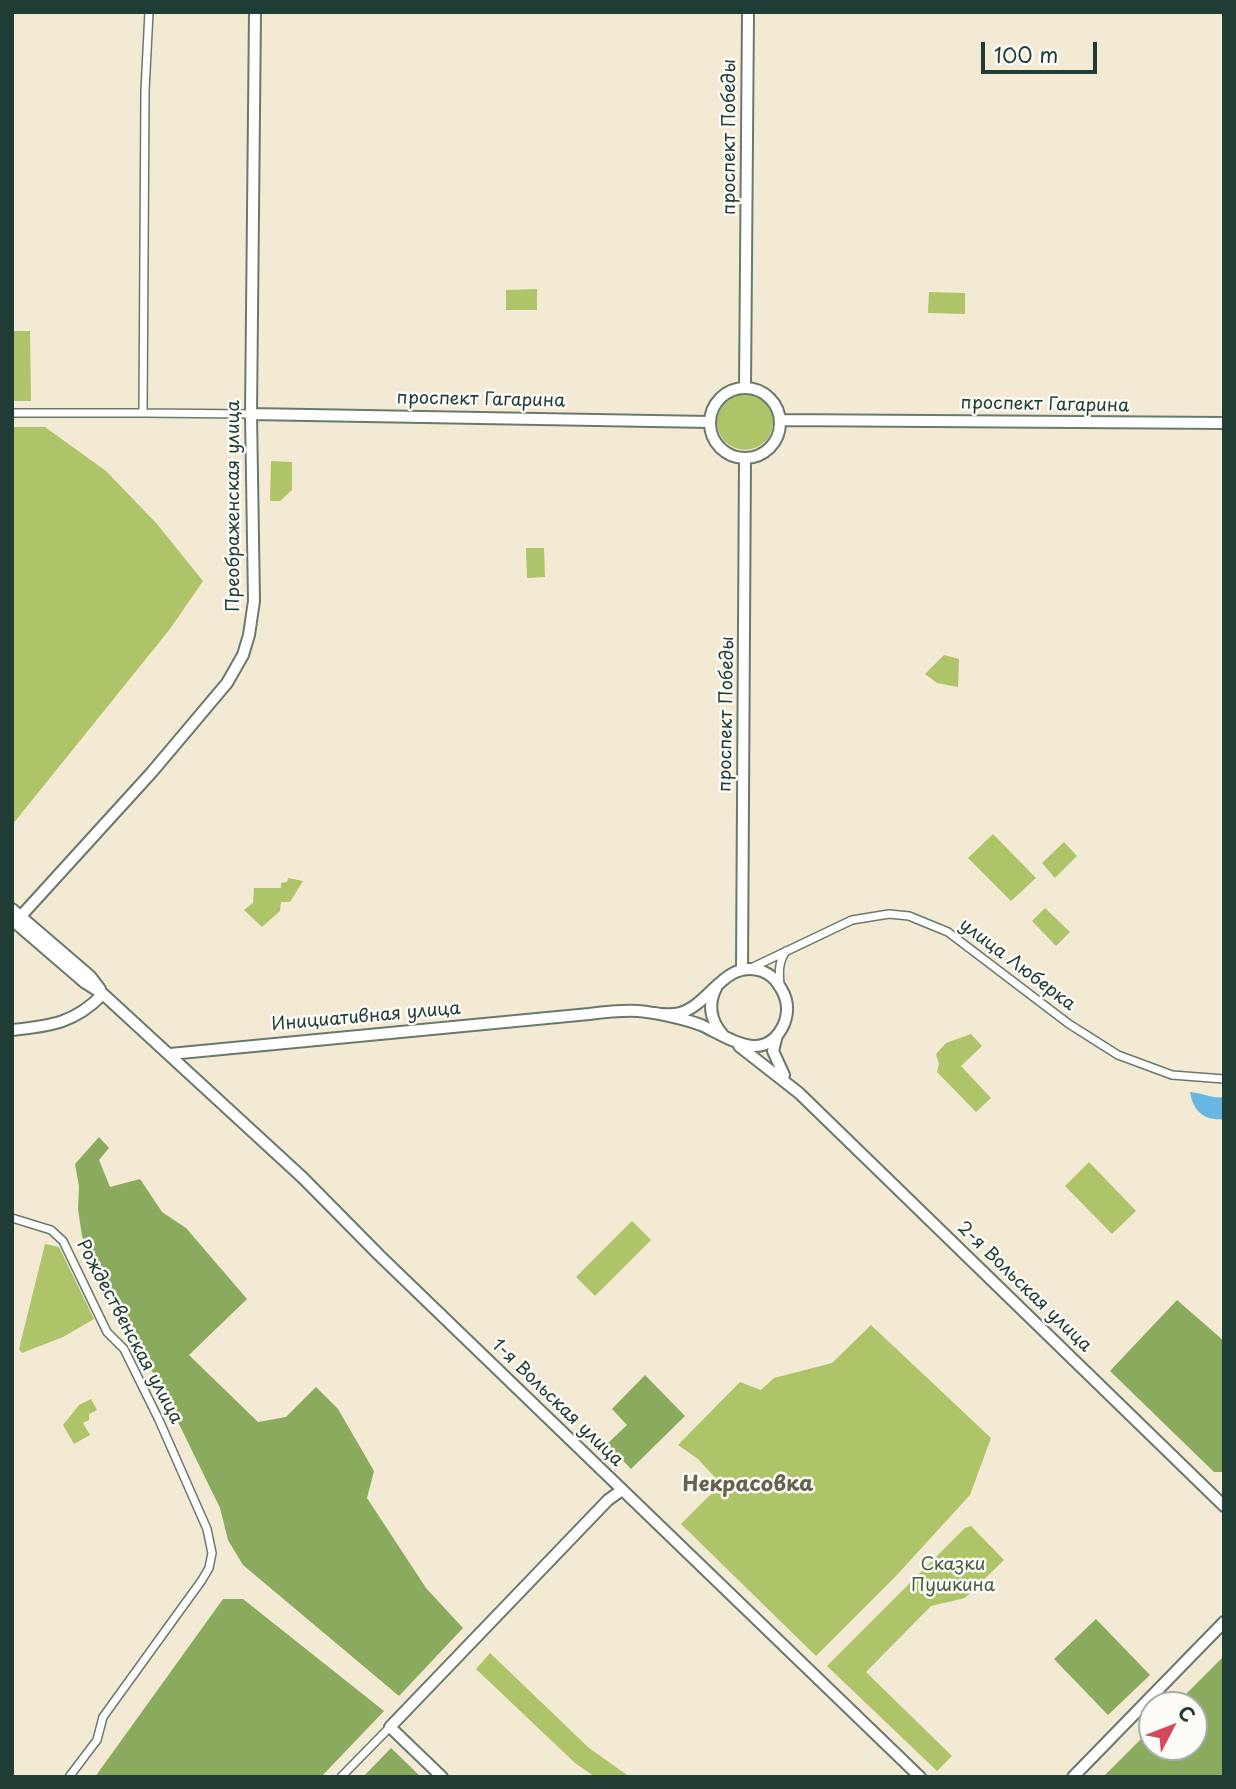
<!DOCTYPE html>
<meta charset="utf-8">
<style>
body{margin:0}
#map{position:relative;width:1236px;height:1789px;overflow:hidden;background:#f3ead3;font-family:"Playpen Sans",sans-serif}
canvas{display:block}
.frame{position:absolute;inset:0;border:14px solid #1f3d34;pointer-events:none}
.north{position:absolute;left:1138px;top:1691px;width:70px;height:70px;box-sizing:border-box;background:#fdfcf7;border:2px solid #a4b0a9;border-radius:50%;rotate:48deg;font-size:19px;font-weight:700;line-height:28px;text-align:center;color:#1f3d34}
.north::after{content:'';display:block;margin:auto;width:24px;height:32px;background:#d1495b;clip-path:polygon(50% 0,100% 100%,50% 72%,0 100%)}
.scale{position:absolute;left:981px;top:42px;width:116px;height:32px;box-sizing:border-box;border:4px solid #1f3d34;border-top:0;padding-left:9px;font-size:21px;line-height:24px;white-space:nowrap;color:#1f3d34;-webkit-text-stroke:5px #fdfcf7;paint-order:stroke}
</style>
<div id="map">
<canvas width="1236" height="1789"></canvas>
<div class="frame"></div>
<div class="north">С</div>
<div class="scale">100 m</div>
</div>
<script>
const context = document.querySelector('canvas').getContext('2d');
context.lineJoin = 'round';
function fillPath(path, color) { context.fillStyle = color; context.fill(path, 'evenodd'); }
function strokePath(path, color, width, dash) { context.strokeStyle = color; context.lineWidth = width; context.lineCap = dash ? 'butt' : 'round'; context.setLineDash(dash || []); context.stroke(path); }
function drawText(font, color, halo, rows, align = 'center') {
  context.font = font + ' "Playpen Sans",sans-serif'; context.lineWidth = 5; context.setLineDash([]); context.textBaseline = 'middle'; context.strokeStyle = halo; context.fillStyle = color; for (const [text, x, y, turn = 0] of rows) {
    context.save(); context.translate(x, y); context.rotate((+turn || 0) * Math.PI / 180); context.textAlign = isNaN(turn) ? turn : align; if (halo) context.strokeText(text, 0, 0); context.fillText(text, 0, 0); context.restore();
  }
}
fillPath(new Path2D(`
 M 537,289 L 537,310 L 506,310 L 506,290 Z
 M 929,292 L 965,293 L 965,314 L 928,313 Z
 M 12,331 L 30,331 L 31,401 L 12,401 Z
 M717 422a28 28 0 1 1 56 0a28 28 0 1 1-56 0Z
 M 12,427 L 45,427 L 106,471 L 157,524 L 203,581 L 170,629 L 12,825 Z
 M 271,461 L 292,462 L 292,490 L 280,501 L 270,501 Z
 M 526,548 L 544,548 L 545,577 L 527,578 Z
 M 944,655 L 959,659 L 958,687 L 937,683 L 925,674 Z
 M 993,834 L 1036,878 L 1011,901 L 968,858 Z
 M 1064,842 L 1077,856 L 1055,878 L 1042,863 Z
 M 288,878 L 303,881 L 290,902 L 281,902 L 280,911 L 262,927 L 244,910 L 253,903 L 254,888 L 281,888 L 281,883 L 287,882 Z
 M 1045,908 L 1070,932 L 1056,946 L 1032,921 Z
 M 971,1034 L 982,1046 L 961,1066 L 991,1098 L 976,1112 L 937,1072 L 939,1064 L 936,1054 L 946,1043 Z
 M 1089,1162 L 1136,1211 L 1112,1234 L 1065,1186 Z
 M 632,1221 L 651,1240 L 595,1296 L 576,1277 Z
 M 45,1244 L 59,1247 L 94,1319 L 63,1337 L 22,1353 L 19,1349 Z
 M 871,1325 L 991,1438 L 970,1495 L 895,1577 L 816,1656 L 681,1524 L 721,1484 L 698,1459 L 678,1445 L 740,1382 L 761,1390 L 774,1378 L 832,1363 Z
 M 91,1399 L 97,1410 L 89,1414 L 89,1420 L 83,1423 L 90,1435 L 74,1444 L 63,1425 L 79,1405 Z
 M 971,1526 L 1004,1560 L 965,1598 L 931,1606 L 866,1672 L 952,1756 L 937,1771 L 827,1666 L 965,1528 Z
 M 490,1653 L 589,1748 L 630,1777 L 595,1777 L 575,1763 L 476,1669 Z`), '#aec469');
fillPath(new Path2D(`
 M 99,1137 L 109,1148 L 99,1160 L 110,1187 L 140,1179 L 162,1212 L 186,1228 L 247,1299 L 189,1355 L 258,1422 L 286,1417 L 316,1387 L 338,1409 L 374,1471 L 367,1498 L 426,1588 L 463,1628 L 399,1696 L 243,1565 L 228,1540 L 220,1508 L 156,1377 L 135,1346 L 82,1236 L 78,1209 L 79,1186 L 75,1164 Z
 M 1177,1300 L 1224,1341 L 1224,1472 L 1214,1472 L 1110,1371 Z
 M 645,1375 L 685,1416 L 631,1469 L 607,1444 L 627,1425 L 612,1409 Z
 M 223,1599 L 243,1599 L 384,1711 L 321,1777 L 95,1777 Z
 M 1096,1619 L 1150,1675 L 1108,1715 L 1054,1659 Z
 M 1224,1656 L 1224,1777 L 1103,1777 L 1152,1728 L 1152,1747 L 1194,1747 L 1194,1705 L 1175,1705 Z
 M 391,1748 L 421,1777 L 363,1777 Z`), '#8aaa5d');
fillPath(new Path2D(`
 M 1190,1092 C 1202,1093 1214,1099 1224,1097 L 1224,1119 C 1204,1121 1193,1111 1190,1092 Z`), '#68b7e2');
const street = new Path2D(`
 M 149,12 L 145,91 L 143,413 L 251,414
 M 12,413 L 143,413
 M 749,969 L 852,920 L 889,914 L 909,916 L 948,932 L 1069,1024 L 1118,1055 L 1172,1075 L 1224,1079
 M 780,986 C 779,972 778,963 786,951
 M 12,1218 L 51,1230 L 63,1241 L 107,1332 L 124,1349 L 159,1420 L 207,1529 L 212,1553 L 209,1568 L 202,1580 L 103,1717 L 97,1740 L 69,1777
 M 341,1777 L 390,1727`);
const secondary = new Path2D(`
 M710 423a35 35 0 1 1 70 0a35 35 0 1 1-70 0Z
 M 745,388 L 748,12
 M 251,414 L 710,422
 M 781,420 L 1224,423
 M 12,909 L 90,976 L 100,989
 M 21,916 L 152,772 L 227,683 L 243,655 L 249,635 L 254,601 L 251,414 L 255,12
 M 12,920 L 84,982 L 103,994 L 303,1178 L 379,1255 L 920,1777
 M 742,969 L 745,459
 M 717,986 C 707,1004 710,1020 723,1035
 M 12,1030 C 51,1026 75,1023 103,994
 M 777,1035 L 773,1051 L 784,1075
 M 739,1046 L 799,1093 L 1224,1506
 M 170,1054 L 589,1014 C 605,1012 622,1010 638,1011 C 652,1012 666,1017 680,1013 C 711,1004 724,959 762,971 C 769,974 774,977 778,984 C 787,996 790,1009 784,1024 C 765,1066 728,1037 701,1025 C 686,1019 670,1016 655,1013
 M 442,1777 L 390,1727 L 608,1500 L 622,1490
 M 1073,1777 L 1224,1622`);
strokePath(street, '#697a6c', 10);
strokePath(secondary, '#697a6c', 14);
strokePath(street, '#fff', 7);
strokePath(secondary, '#fff', 10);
drawText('18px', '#1f3d34', '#fdfcf7', [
 ["проспект Победы",730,137,-90],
 ["проспект Гагарина",481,400,1],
 ["проспект Гагарина",1045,405,1],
 ["Преображенская улица",234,506,-90],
 ["проспект Победы",727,714,-89],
 ["улица Люберка",1017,965,37],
 ["Инициативная улица",366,1017,-5],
 ["2-я Вольская улица",1024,1287,44],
 ["Рождественская улица",129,1332,62],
 ["1-я Вольская улица",557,1403,44]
]);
drawText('18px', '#435f41', '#fdfcf7', [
 ["Сказки",953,1565],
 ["Пушкина",953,1586]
]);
drawText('bold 21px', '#64634f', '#fdfcf7', [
 ["Некрасовка",748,1485]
]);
</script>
